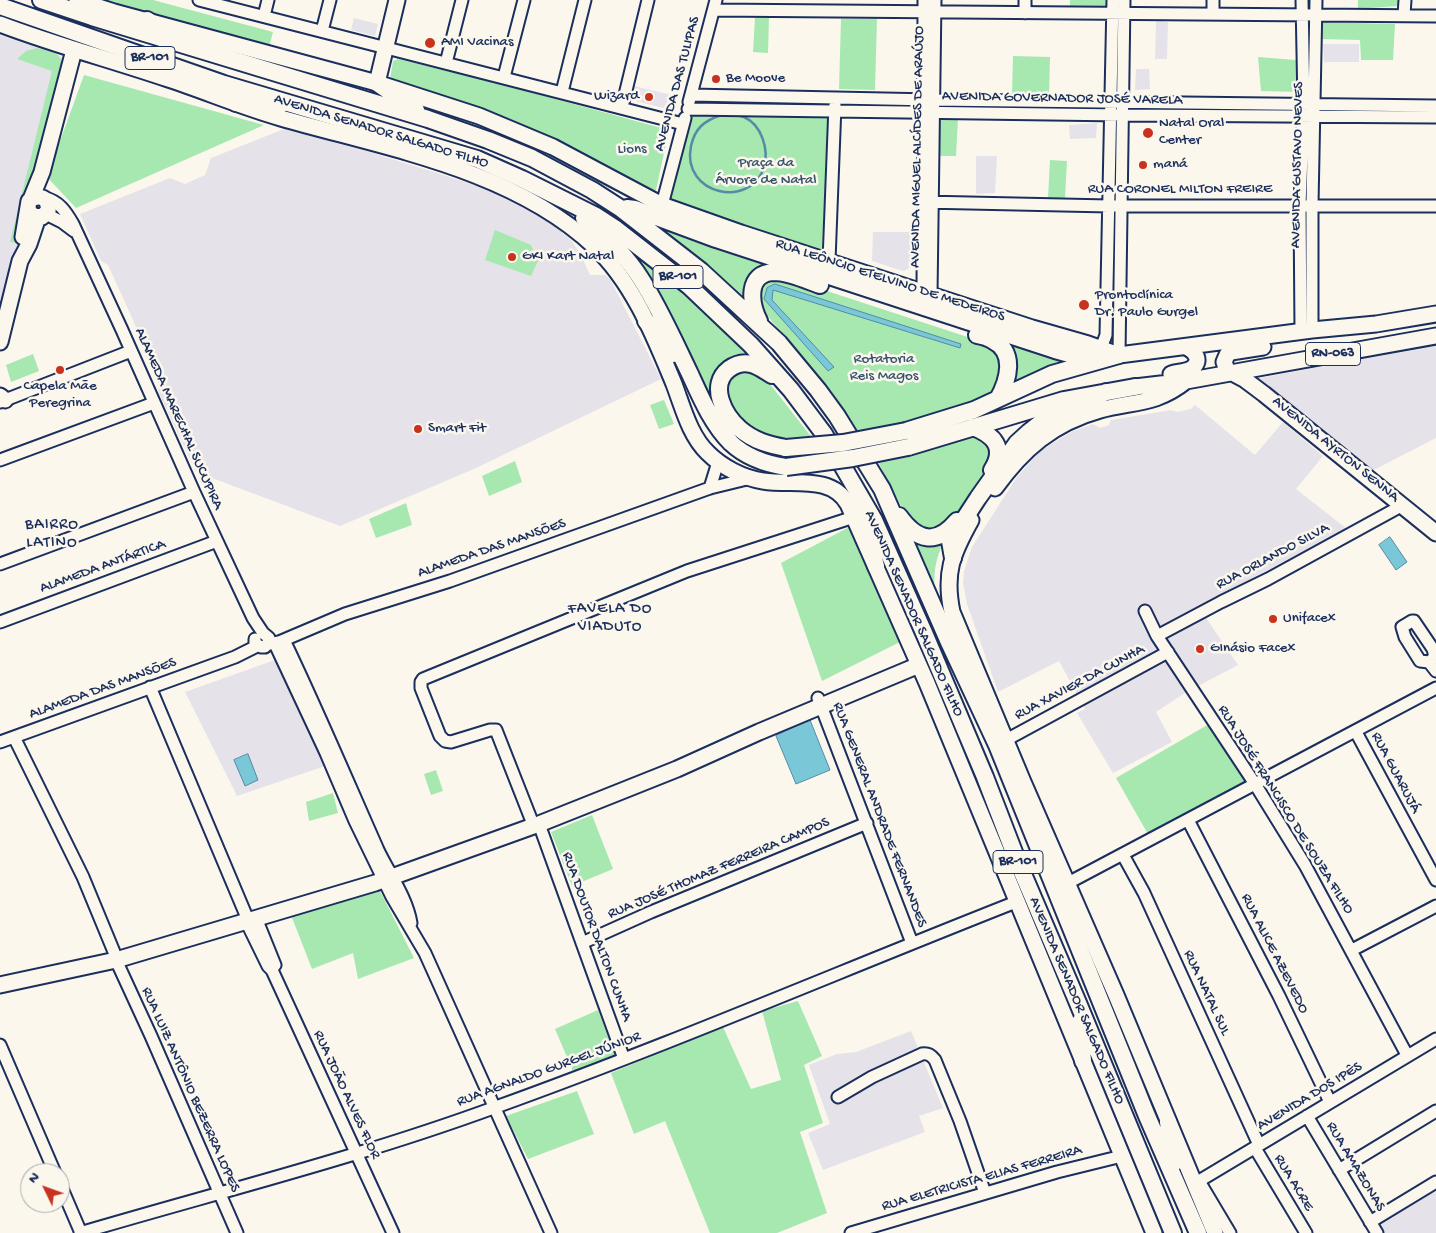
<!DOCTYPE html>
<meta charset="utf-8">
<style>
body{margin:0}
#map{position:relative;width:1436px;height:1233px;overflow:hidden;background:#fbf7ec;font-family:"Gochi Hand",sans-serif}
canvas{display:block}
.north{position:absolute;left:20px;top:1163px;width:50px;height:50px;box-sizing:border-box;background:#fbf7ec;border:1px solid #a1a7b3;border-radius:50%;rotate:312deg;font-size:14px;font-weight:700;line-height:20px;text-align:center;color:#1b2f5e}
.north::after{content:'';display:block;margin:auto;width:18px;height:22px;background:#c8321e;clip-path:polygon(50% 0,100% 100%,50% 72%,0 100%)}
</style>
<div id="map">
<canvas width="1436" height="1233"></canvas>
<div class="north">N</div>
</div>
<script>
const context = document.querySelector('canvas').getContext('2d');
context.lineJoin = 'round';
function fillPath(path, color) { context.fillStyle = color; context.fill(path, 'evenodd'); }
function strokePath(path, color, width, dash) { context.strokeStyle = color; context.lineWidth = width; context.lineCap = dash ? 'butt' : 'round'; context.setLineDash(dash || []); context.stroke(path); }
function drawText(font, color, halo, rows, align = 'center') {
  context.font = font + ' "Gochi Hand",sans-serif'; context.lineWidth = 5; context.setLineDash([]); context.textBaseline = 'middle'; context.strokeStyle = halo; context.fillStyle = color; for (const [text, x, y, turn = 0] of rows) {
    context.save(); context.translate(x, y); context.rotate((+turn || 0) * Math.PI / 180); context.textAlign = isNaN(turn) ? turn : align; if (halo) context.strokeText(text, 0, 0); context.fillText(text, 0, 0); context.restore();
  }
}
fillPath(new Path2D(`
 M 354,18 L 378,24 L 375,36 L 351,30 Z
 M 1156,21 L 1168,22 L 1167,59 L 1155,59 Z
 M 0,35 L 59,55 L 63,59 L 62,66 L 0,314 Z
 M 1323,44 L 1359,44 L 1359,62 L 1324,62 Z
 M 1136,69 L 1149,69 L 1150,89 L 1135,90 Z
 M 630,85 L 672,95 L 668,109 L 627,99 Z
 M 1097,123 L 1096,138 L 1070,139 L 1069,125 Z
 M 284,129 L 366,151 L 450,177 L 491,191 L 514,201 L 553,225 L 571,240 L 581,255 L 590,275 L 605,275 L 610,279 L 661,379 L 476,468 L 340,526 L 196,472 L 159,393 L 158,379 L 133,320 L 108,265 L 101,261 L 80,214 L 170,178 L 185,184 L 205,175 L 211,158 Z
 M 976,156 L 997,156 L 995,193 L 976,194 Z
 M 873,232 L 910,232 L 912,264 L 908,269 L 903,271 L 872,261 Z
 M 1436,346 L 1436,438 L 1366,474 L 1254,379 Z
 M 1195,405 L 1255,455 L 1283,422 L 1323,456 L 1296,489 L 1347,529 L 1198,606 L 1238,665 L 1185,693 L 1156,712 L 1172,742 L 1113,773 L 1077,713 L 1085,709 L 1059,661 L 998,692 L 967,604 L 963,583 L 964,571 L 972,547 L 1017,477 L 1040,451 L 1071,432 L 1093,424 L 1100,428 L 1109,425 L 1111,420 L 1171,410 L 1177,412 L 1191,409 Z
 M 275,660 L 328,765 L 237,796 L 185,692 Z
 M 911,1031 L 943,1108 L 919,1116 L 925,1132 L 823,1170 L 808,1133 L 830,1124 L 809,1065 L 837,1054 L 856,1052 Z
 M 1436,1189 L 1436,1233 L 1381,1233 L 1377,1225 Z`), '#e6e2e9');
fillPath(new Path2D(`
 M 101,0 L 153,0 L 273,32 L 268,51 Z
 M 1070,0 L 1107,0 L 1107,9 L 1070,8 Z
 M 1358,0 L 1398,0 L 1398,6 L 1358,9 Z
 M 769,17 L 768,53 L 753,52 L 755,18 Z
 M 841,19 L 877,19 L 875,90 L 839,89 Z
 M 1320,22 L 1395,24 L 1393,60 L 1361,60 L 1360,40 L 1320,39 Z
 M 37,48 C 48,51 63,52 62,66 L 18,243 L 10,242 L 52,71 L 17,59 L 26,51 Z
 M 1013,56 L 1050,57 L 1049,96 L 1012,95 Z
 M 1258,57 L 1296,60 L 1298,92 L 1261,91 Z
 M 398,59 L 500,84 L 669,130 L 656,190 L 653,193 L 447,98 L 390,79 L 393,61 Z
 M 84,75 L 264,125 L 76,208 L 47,177 Z
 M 692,111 L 828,116 L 822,250 L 668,204 Z
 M 941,118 L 958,118 L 956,156 L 939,156 Z
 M 1050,160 L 1067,161 L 1065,198 L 1048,198 Z
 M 647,223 L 775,268 L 747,306 Z
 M 611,228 L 663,272 L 756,358 C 730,359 726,356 713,381 L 729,427 L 805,452 L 806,458 C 767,459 750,455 722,425 Z
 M 495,230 L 531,245 L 538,261 L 531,276 L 485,260 Z
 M 775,274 L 992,345 C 995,349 1000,354 1001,359 C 1006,379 993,393 977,401 L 889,426 L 857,431 L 839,404 L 757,303 L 759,283 Z
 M 998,338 L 1075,359 L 1008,390 Z
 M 33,354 L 39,371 L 11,382 L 6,365 Z
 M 741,368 L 754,371 L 766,379 L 813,439 L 772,441 L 747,428 L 724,397 L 727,376 Z
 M 664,400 L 674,424 L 659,429 L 650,405 Z
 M 970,434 L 989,443 L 992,463 L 948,527 L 934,534 L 911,525 L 877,460 Z
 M 515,461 L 522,482 L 489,496 L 482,476 Z
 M 406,503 L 412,525 L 376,538 L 369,519 Z
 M 853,525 L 900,642 L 822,681 L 781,563 Z
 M 907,533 L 945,538 C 935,560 932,575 936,599 Z
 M 1209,724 L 1248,782 L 1149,836 L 1116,778 Z
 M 436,770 L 443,791 L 431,795 L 424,774 Z
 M 333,793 L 338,813 L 309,821 L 306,802 Z
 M 592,815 L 613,869 L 572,886 L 551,832 Z
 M 380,891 L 414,958 L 358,979 L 353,953 L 312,969 L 291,915 Z
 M 798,1001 L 822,1056 L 804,1065 L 823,1123 L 800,1132 L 827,1213 L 777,1233 L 710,1233 L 665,1121 L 634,1134 L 611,1073 L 723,1027 L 751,1089 L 781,1080 L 762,1011 Z
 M 598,1010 L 615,1055 L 573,1071 L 555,1029 Z
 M 577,1091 L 594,1134 L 528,1159 L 506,1116 Z`), '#a7e8b1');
const water = new Path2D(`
 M 775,284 L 961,344 L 960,348 L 773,290 L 772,300 L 834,367 L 828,371 L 764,299 L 767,288 Z
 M 1390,537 L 1407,562 L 1396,570 L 1379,545 Z
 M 810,720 L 830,770 L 796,784 L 776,736 Z
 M 248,754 L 258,780 L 245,786 L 234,760 Z`);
fillPath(water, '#7ac8d7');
strokePath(water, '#548ba7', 1);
strokePath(new Path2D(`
 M 721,115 C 728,115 737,114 744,117 C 762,125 769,150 764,167 C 752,209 681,196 691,146 C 695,128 704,121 721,115 Z`), '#548ba7', 2.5);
const minor = new Path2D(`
 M 199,0 L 683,124
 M 714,10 L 1436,16
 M 1025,13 L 1025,0
 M 1213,13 L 1213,0
 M 1404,15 L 1405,0
 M 264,16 L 268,0
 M 322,31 L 330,0
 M 446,63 L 462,0
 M 504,77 L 524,0
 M 562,92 L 585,0
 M 691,95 L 933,100 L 1436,106
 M 689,102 L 716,0
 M 622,107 L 648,0
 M 688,109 L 1122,115 L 1436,117
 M 45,198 C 59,201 66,212 73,224 L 122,330 L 194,492 L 253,618 L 263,633 L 269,638 L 269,641 L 265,647 L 261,647 L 255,643 L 255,639
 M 923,202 L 1109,206 L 1436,206
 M 662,205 L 685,118
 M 46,214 L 62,222 L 74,231
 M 829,261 L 835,105
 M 923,292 L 924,0
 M 931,295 L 935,0
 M 1312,330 L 1312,205 L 1316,0
 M 1301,331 L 1300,205 L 1304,105 L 1302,0
 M 1101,348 L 1106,335 L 1113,0
 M 1119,355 L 1124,0
 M 0,402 L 131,351
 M 0,460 L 154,403
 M 710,488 L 718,462
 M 0,564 L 194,492
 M 1145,611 L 1157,636 L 1255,784 L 1305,865 L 1407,1055
 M 0,622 L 217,541
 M 1157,636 L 1221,602 L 1268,579 L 1403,505
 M 284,640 C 317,709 347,780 378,850 C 389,873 407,898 411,923
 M 269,644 L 279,642 L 345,614 L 450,581 L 710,488 L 751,478
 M 275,644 L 326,753 L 355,821 L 392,897 L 425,953 L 551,1233
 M 1429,662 L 1420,661 L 1405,637 L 1402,627 L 1412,621 L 1414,621 L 1433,649 L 1435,657 L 1429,662 L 1436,671
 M 150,687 L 248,920
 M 818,698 L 912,943
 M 1356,732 L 1436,880
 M 14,737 L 83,877 L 114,952
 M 1006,740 L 1168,652
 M 0,742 L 235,657 L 257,646
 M 531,819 L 496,730 L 490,730 L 451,742 L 445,741 L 440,736 L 421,688 L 421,682 L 423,679 L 687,571 L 854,517
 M 1188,820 L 1279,996 L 1330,1102
 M 539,824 L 624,1059
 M 1123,855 L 1144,893 L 1259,1145
 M 1068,883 L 1436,688
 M 256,918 L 275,965 L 274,966
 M 246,921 L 268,966 L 272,970 L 393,1233
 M 582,943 L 651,912 L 867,823
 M 1352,950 L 1436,906
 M 116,960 L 151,1036 L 237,1233
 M 0,1045 L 55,1173
 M 838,1097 L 872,1077 L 922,1054 C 928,1053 931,1055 935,1060 L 960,1121 L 985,1193
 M 1307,1116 L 1377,1233
 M 1255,1148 L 1306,1233
 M 1339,1170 L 1436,1111
 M 60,1184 L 81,1233
 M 1370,1222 L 1436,1182
 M 80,1233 C 219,1192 360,1157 496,1107 C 671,1044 843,970 1016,902
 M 851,1233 L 1057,1172 L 1122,1156
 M 1230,1233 L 1199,1181 L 1436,1039`);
const major = new Path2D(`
 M 77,0 L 114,12 L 377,83 L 479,116 L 553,147 L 662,205 L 741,233 L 1032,328 L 1088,344 L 1119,355 L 1312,330 L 1376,324 L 1436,314
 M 0,24 C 55,45 112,60 168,79 C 205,91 242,107 281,118 C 385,148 512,169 594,246 C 633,282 654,336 674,384 C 683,408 690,436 708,453 C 722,467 743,478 763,481 C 792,486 831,474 848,504 L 927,683 L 1154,1233
 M 377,83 L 397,0
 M 31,199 L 42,172 L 74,50
 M 23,237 L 29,201 C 39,193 50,198 48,211 L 42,217 L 33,216 L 28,210
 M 0,342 L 20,261 L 29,244 L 38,217
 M 1263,347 L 1231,352 L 1227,355 L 1224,362 L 1227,370 L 1244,379 L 1264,394 L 1436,533
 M 1171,374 C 1177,372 1186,372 1191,369 C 1203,361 1195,351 1186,347
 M 1135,387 L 1186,381 L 1436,336
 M 0,396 L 5,400
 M 995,488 C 1023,449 1053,423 1100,410 C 1134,401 1156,405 1186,381
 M 971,520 C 952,554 944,573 952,612 L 1023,782 L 1116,995 L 1215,1233
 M 0,985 L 116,960 L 375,883 L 539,824 L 677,769 L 759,732 L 919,665`);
const highway = new Path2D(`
 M 41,0 L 92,17 L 428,119 L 488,140 L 532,158 L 592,190 L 620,208 L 701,271 L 779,343 L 818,390 L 837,416 L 882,489 L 948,640 L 997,745 L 1147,1116 L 1198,1233
 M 0,6 L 224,84 L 477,159 L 522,179 L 596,216 L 616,229 L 689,286 L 751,345 L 791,390 L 824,434 L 874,520 L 925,635 L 985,777 L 1017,860 L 1078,1003 L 1173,1233
 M 147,20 L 153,24 L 171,31
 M 377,83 L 416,110
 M 236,103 L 279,106
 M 627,208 L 635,209 L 716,239 L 1055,350 L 1095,361
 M 584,218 C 606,236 626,255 641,279 C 660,309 675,343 690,374 C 701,398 712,424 731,443 C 746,457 766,464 786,467
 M 646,321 L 673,354
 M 759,321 C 750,303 746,273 774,272 C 789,272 806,280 820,285
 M 977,335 C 982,336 987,337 992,340 C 1017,352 1008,381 998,399
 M 772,375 C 765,371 759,366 751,364 C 743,362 736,364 729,369 C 708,385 724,415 740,429 C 754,441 769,445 786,448
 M 973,427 C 994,435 1006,448 992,470
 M 906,431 L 974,410 L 1052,374 L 1119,355
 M 908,447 L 1064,400 L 1135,387
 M 861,511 L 876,566
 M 899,516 C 917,541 936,546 957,521
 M 953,558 L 950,541 L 978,498 L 1017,443 L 1029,432 L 1043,421 L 1106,392
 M 1080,1022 L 1083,1061
 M 1168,1122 L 1174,1163`);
strokePath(minor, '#1b2f5e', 15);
strokePath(major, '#1b2f5e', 19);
strokePath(highway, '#1b2f5e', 20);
strokePath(minor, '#fbf7ec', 11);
strokePath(major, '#fbf7ec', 15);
strokePath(highway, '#fbf7ec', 16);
const highwayBridge = new Path2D(`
 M 786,448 L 843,443 L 906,431
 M 786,467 L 853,458 L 908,447`);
strokePath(highwayBridge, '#1b2f5e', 20, []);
strokePath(highwayBridge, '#fbf7ec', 16);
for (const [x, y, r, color] of [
 [430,43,6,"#c8321e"],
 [716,79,5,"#c8321e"],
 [649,97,5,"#c8321e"],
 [1148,133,6,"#c8321e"],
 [1143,165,5,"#c8321e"],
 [512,257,5,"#c8321e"],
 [1084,305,6,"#c8321e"],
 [60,370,5,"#c8321e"],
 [418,429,5,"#c8321e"],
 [1273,619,5,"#c8321e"],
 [1200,649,5,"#c8321e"]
]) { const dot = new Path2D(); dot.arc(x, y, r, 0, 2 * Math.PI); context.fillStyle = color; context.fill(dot); strokePath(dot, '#fbf7ec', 2); }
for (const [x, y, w] of [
 [150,58,50],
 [678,277,50],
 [1333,354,55],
 [1018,862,50]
]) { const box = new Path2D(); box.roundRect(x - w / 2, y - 11.5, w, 23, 4); context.fillStyle = '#fbf7ec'; context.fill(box); strokePath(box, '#1b2f5e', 1); }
drawText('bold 14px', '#1b2f5e', null, [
 ["BR-101",150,58],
 ["BR-101",678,277],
 ["RN-063",1333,354],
 ["BR-101",1018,862]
]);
drawText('15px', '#1b2f5e', '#fbf7ec', [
 ["AMI Vacinas",441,43],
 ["Be Moove",726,79],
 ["Wizard",639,97,"right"],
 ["Natal Oral",1159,124],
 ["Center",1159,141],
 ["maná",1153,165],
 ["GKI Kart Natal",522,257],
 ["Prontoclínica",1095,296],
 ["Dr. Paulo Gurgel",1095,313],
 ["Capela Mãe",60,387,"center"],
 ["Peregrina",60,404,"center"],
 ["Smart Fit",428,429],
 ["Unifacex",1283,619],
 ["GInásio Facex",1210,649]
], 'left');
drawText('15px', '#1b2f5e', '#fbf7ec', [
 ["AVENIDA DAS TULIPAS",678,84,-75],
 ["AVENIDA GOVERNADOR JOSÉ VARELA",1062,99,1],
 ["AVENIDA SENADOR SALGADO FILHO",381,132,17],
 ["AVENIDA MIGUEL ALCÍDES DE ARAÚJO",918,147,-89],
 ["AVENIDA GUSTAVO NEVES",1298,165,-89],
 ["RUA CORONEL MILTON FREIRE",1180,190],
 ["RUA LEÔNCIO ETELVINO DE MEDEIROS",890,281,18],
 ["ALAMEDA MARECHAL SUCUPIRA",178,419,66],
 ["AVENIDA AYRTON SENNA",1335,450,39],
 ["ALAMEDA DAS MANSÕES",492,549,-19],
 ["RUA ORLANDO SILVA",1273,557,-28],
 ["ALAMEDA ANTÁRTICA",103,567,-20],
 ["AVENIDA SENADOR SALGADO FILHO",913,614,66],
 ["RUA XAVIER DA CUNHA",1080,683,-28],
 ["ALAMEDA DAS MANSÕES",103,689,-20],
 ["RUA GUARUJÁ",1395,773,62],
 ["RUA JOSÉ FRANCISCO DE SOUZA FILHO",1285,810,58],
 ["RUA GENERAL ANDRADE FERNANDES",879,815,69],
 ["RUA JOSÉ THOMAZ FERREIRA CAMPOS",719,869,-23],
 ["RUA DOUTOR DALTON CUNHA",596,937,70],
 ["RUA ALICE AZEVEDO",1274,954,63],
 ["RUA NATAL SUL",1206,993,65],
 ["AVENIDA SENADOR SALGADO FILHO",1076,1001,67],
 ["RUA AGNALDO GURGEL JÚNIOR",549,1070,-20],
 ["RUA LUIZ ANTÔNIO BEZERRA LOPES",190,1090,66],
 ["RUA JOÃO ALVES FLOR",346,1095,65],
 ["AVENIDA DOS IPÊS",1310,1097,-31],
 ["RUA AMAZONAS",1355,1167,59],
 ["RUA ELETRICISTA ELIAS FERREIRA",982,1179,-16],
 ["RUA ACRE",1293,1183,59]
]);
drawText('15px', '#37546f', '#fbf7ec', [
 ["Lions",632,150],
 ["Praça da",766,164],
 ["Árvore de Natal",766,181],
 ["Rotatoria",884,360],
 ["Reis Magos",884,377]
]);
context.letterSpacing = '1px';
drawText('16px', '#1b2f5e', '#fbf7ec', [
 ["BAIRRO",52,526],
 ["LATINO",52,544],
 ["FAVELA DO",610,610],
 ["VIADUTO",610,628]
]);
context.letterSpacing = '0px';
</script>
